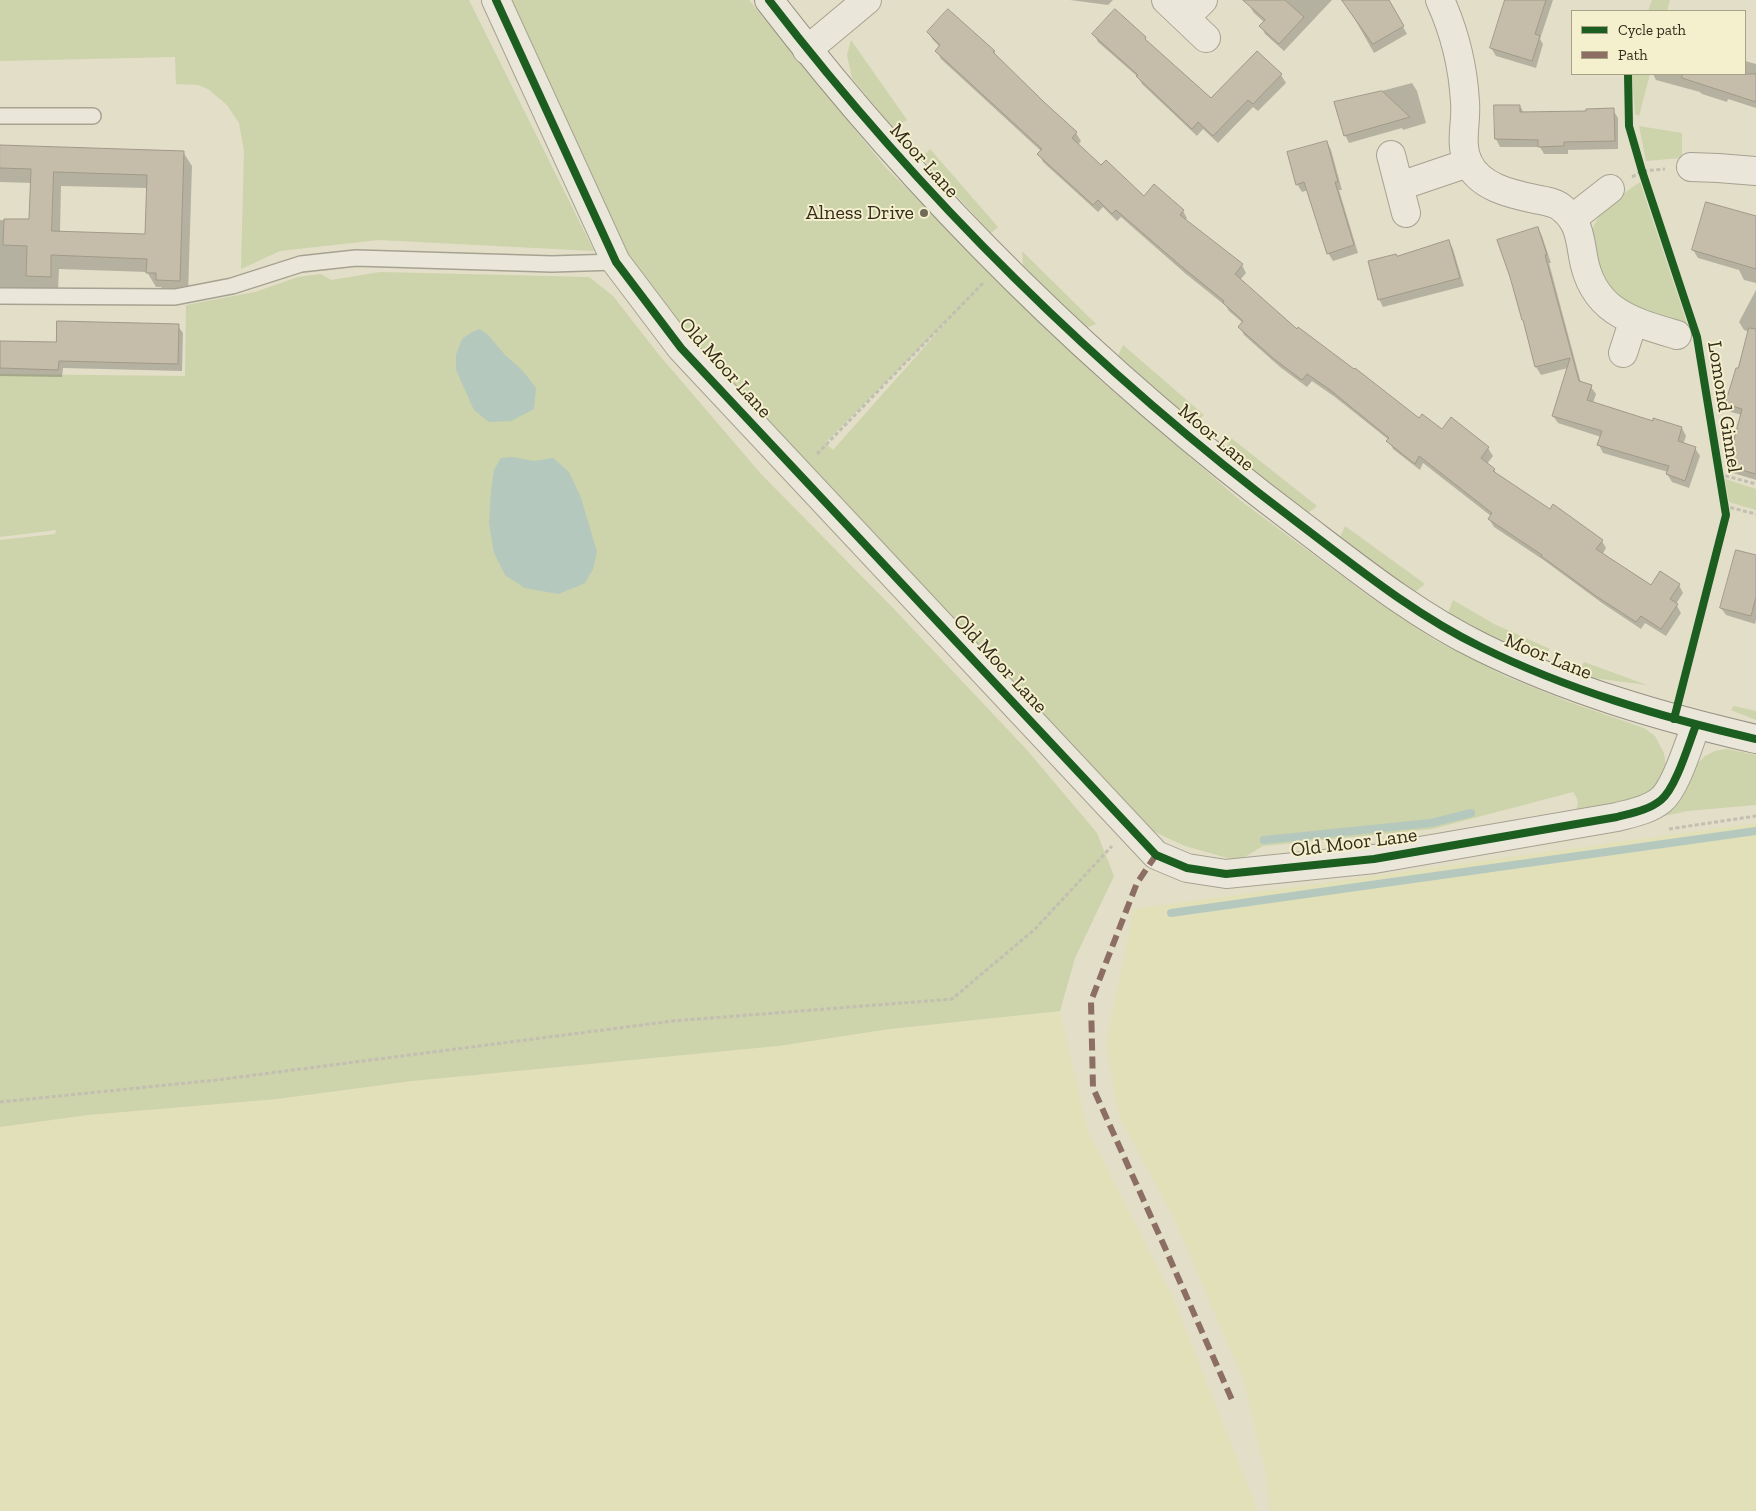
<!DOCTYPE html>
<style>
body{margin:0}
#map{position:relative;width:1756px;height:1511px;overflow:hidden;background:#e2dec8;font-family:"Zilla Slab",serif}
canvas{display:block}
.legend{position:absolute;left:1571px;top:10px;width:175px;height:65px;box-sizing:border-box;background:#f4efcd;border:1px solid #a7a186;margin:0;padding:6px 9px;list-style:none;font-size:15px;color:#342b1b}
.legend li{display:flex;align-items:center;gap:10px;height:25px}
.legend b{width:25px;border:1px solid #a7a186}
</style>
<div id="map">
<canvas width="1756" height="1511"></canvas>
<ul class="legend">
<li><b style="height:6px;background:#1b5e20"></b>Cycle path</li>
<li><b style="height:6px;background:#8d6e63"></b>Path</li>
</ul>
</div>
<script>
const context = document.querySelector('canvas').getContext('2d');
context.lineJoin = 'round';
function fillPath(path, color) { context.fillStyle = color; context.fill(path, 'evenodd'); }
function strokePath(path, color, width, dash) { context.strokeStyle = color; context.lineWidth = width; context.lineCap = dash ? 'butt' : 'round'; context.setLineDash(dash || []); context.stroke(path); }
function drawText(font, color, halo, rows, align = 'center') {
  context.font = font + ' "Zilla Slab",serif'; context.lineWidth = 4; context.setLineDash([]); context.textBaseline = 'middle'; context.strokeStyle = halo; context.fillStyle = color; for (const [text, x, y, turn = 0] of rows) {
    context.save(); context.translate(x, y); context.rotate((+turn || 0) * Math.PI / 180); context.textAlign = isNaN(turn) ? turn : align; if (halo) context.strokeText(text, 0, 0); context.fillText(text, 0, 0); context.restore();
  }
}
fillPath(new Path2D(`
 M 1756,823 L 1756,1511 L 1270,1511 L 1266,1473 L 1243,1379 L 1174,1218 L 1119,1116 L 1106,1044 L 1134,909 Z
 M 1060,1011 L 1088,1131 L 1173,1298 L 1258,1511 L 0,1511 L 0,1127 L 88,1115 L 277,1099 L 412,1081 L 778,1046 L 890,1029 Z`), '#e2e0b8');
fillPath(new Path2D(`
 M 0,0 L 469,0 L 594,251 L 379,240 L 280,251 L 241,269 L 244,151 L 239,123 L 227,105 L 208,89 L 198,85 L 176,84 L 175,57 L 0,61 Z
 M 508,0 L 749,0 L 887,169 L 1101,381 L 1241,501 L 1365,593 L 1433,639 L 1505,676 L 1569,702 L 1644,728 L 1655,736 L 1664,753 L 1666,767 L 1663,779 L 1643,800 L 1575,811 C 1580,804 1578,799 1573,792 L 1432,829 L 1263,846 L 1238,861 L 1185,846 L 1150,830 L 699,353 L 631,259 L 578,154 ZM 951,317 L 833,450 L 825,443 Z
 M 1652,0 L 1670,0 L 1667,11 L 1648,11 Z
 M 851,40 L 907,120 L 893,128 L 852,78 L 847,55 Z
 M 1632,74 L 1650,74 L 1639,116 L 1635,114 Z
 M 1639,126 L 1682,133 L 1682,158 L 1646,161 Z
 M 930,149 L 998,227 L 991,233 L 922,158 Z
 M 1640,182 L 1688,326 L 1638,312 L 1613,295 L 1594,266 L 1591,232 L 1602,209 Z
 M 1022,251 L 1096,324 L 1086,328 L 1023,266 Z
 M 380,272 L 589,277 L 613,296 L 660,356 L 761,474 L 892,607 L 1027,750 L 1097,833 L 1114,876 L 1075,958 L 1060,1011 L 890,1029 L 778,1046 L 412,1081 L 277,1099 L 88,1115 L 0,1127 L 0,540 L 55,534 L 56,530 L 0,537 L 0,374 L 185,376 L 186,305 L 255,292 L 298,277 L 321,274 L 331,280 Z
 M 1123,345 L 1204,415 L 1194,424 L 1118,356 Z
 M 1231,438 L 1317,506 L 1307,514 L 1225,450 Z
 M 1725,479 L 1756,489 L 1756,510 L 1729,502 Z
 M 1345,526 L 1425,584 L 1415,592 L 1340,538 Z
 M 1453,600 L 1494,624 L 1550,649 L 1541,659 L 1485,633 L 1448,613 Z
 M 1584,662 L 1647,685 L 1585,677 L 1578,673 Z
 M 1734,706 L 1756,711 L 1756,720 L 1731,710 Z
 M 1727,749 L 1756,755 L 1756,805 L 1687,811 L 1660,817 L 1673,806 L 1696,765 L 1705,756 L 1715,751 Z`), '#cdd3aa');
fillPath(new Path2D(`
 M 480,329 L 488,335 L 505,355 L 522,370 L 536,388 L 534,409 L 511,421 L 489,422 L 474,410 L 456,370 L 456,355 L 462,339 L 472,332 Z
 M 513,457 L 534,461 L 553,458 L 569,472 L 581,498 L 597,552 L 593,569 L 585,583 L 559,594 L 525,588 L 505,575 L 494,553 L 489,523 L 491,491 L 494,470 L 501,458 Z`), '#b4c8be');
fillPath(new Path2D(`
 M 1070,0 L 1113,0 L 1108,5 Z
 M 1254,0 L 1283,0 L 1285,1 L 1287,0 L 1332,0 L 1284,51 L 1265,34 L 1261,26 L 1264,22 L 1254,13 L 1249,5 Z
 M 1344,0 L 1388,0 L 1407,34 L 1374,53 Z
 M 1505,0 L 1553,0 L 1540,39 L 1543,44 L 1536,68 L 1496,56 L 1491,48 Z
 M 928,32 L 994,51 L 997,58 L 1043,103 L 1076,133 L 1081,141 L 1078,145 L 1101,167 L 1144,197 L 1183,211 L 1187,218 L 1185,221 L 1242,265 L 1246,273 L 1240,280 L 1297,330 L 1419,420 L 1442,431 L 1451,418 L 1488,448 L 1493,456 L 1487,464 L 1494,469 L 1497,476 L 1550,511 L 1602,541 L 1606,548 L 1602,555 L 1651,586 L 1679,585 L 1683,593 L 1676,604 L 1681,613 L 1666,636 L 1645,623 L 1641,629 L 1602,603 L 1545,561 L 1494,527 L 1489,519 L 1491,516 L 1423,463 L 1420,470 L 1393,449 L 1389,440 L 1335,397 L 1312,381 L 1307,387 L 1280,367 L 1244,335 L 1240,327 L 1243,323 L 1229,311 L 1226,306 L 1186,274 L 1121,217 L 1117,221 L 1103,207 L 1098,212 L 1043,162 L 1039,154 L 1041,151 L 941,59 L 937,51 L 940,47 L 933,40 Z
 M 1094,34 L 1145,38 L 1149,45 L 1211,100 L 1257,53 L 1281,75 L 1286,83 L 1258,111 L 1253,107 L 1218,143 L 1203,129 L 1197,136 L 1142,84 L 1138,77 L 1098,42 Z
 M 1745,61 L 1756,64 L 1756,108 L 1728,99 L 1727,102 L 1702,94 L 1700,92 L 1656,80 L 1653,74 L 1745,74 Z
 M 1412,83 L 1417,91 L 1426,123 L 1403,130 L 1402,128 L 1349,143 L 1345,135 L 1336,103 Z
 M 1496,106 L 1520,106 L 1524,113 L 1587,113 L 1613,110 L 1618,118 L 1618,149 L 1568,150 L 1568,154 L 1544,154 L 1540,147 L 1500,147 L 1496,139 Z
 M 1327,142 L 1331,150 L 1342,190 L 1339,190 L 1358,253 L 1333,261 L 1328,253 L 1308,190 L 1302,192 L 1297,184 Z
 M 0,146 L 183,152 L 192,166 L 188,295 L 166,294 L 161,287 L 156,287 L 147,272 L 59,269 L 58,291 L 0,292 L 0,220 L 31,221 L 32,183 L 0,182 ZM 61,186 L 147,188 L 146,236 L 60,232 Z
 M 1755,215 L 1756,215 L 1756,283 L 1744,280 L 1739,270 L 1698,258 L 1693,250 L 1754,217 Z
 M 1538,228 L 1542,236 L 1551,263 L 1549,263 L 1581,383 L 1591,387 L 1596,394 L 1593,403 L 1653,422 L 1654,419 L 1682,428 L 1686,436 L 1683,445 L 1695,448 L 1700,456 L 1689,488 L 1672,482 L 1667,474 L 1668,472 L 1603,453 L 1599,445 L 1601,437 L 1558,423 L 1553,416 L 1568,368 L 1541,375 L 1536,367 L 1525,324 Z
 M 1449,241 L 1453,249 L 1464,286 L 1383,307 L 1379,299 L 1396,257 Z
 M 1756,290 L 1756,480 L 1733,473 L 1728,465 L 1742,415 L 1731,412 L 1726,404 L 1739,370 L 1750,332 L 1744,330 L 1739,322 Z
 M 178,326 L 183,333 L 182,371 L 63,368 L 62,377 L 0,376 L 0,342 L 57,344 Z
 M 1756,557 L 1756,620 L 1755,624 L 1726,615 L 1721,608 Z`), '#0003');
strokePath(new Path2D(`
 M 1264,840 L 1431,823 L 1471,813
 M 1171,913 L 1756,831`), '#b4c8be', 8);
const building = new Path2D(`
 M 1243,0 L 1285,0 L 1304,17 L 1279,44 L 1259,26 L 1265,20 Z
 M 1342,0 L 1389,0 L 1404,26 L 1373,44 Z
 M 1505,0 L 1546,0 L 1535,34 L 1540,36 L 1532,61 L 1490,48 Z
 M 948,9 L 995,51 L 993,52 L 1044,102 L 1077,132 L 1072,138 L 1101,165 L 1106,160 L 1144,196 L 1154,184 L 1184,210 L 1180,215 L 1243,264 L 1235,274 L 1297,329 L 1298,327 L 1354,369 L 1355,368 L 1419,418 L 1422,414 L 1442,429 L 1451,417 L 1489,447 L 1481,458 L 1495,469 L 1493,471 L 1550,509 L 1553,504 L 1603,540 L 1596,549 L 1651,585 L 1660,571 L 1680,584 L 1670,599 L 1678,604 L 1661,629 L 1641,616 L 1636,622 L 1596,596 L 1541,556 L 1542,555 L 1488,519 L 1492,513 L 1419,456 L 1415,464 L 1386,441 L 1389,438 L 1329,389 L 1307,374 L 1302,380 L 1274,359 L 1238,327 L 1243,321 L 1223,303 L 1224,301 L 1181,266 L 1116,210 L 1112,214 L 1098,200 L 1093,205 L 1037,154 L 1042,149 L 935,51 L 940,45 L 927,32 Z
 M 1115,9 L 1146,37 L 1145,39 L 1211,98 L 1257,51 L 1282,74 L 1253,104 L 1248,100 L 1213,136 L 1198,122 L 1192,129 L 1136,76 L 1138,75 L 1092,34 Z
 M 1683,74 L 1756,74 L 1756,102 L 1682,78 Z
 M 1382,91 L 1410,117 L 1344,136 L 1334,102 Z
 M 1494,105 L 1520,105 L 1520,112 L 1586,111 L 1586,109 L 1614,108 L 1615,141 L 1564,142 L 1564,146 L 1538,147 L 1538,140 L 1495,139 Z
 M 1327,141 L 1338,182 L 1335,182 L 1354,245 L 1327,254 L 1304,182 L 1296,185 L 1287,152 Z
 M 0,145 L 184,151 L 180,281 L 156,280 L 156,273 L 146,273 L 147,259 L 51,255 L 51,277 L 26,276 L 27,246 L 3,245 L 4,219 L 29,219 L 31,169 L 0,168 ZM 54,172 L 147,175 L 145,234 L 52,231 Z
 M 1706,202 L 1756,216 L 1756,269 L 1692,250 Z
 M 1538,227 L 1547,255 L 1545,255 L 1579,381 L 1592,385 L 1587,400 L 1653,421 L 1653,418 L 1682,427 L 1678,441 L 1696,447 L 1685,481 L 1666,474 L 1669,466 L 1597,445 L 1602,431 L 1552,416 L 1570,358 L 1535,367 L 1523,320 L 1522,320 L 1510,277 L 1497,240 Z
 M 1449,240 L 1460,278 L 1378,300 L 1368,261 L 1396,254 L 1397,256 Z
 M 57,321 L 179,324 L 178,364 L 59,361 L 58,370 L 0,368 L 0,341 L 56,342 Z
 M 1749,328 L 1756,329 L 1756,474 L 1727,466 L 1742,409 L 1725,404 L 1736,368 L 1738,368 Z
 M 1736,550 L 1756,555 L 1756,597 L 1751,616 L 1720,608 Z`);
fillPath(building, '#c5bca9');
strokePath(building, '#a19988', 1);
const lane = new Path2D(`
 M 0,116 L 93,116
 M 0,296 L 175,297 L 232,286 L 301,264 L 356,258 L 552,264 L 616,262`);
const street = new Path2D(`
 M 496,0 L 616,262 L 681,348 L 1156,855 L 1187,868 L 1226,874 L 1374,859 L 1617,817 C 1632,813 1649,810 1661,800 C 1676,788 1689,743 1696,725
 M 1166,0 L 1206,38
 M 1440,0 C 1455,33 1463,66 1465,102 C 1467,122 1459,143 1468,162 C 1479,187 1511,194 1535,199 C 1544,201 1556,202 1563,209 C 1578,221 1580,237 1583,256 C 1592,311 1630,321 1677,335
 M 1185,18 L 1203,0
 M 807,50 L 867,0
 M 1391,155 L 1406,213
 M 1691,167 L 1718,168 L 1756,171
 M 1400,186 L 1468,163
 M 1573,218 L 1610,189
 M 1623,353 L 1633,322`);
const secondary = new Path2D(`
 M 769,0 C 922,199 1098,372 1298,523 C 1356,567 1415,615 1481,647 C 1568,690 1661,717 1756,739`);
strokePath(lane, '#a6a292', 18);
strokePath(street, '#a6a292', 30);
strokePath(secondary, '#969182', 30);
strokePath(new Path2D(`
 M 1632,177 L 1642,171 L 1665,169
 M 817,454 L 983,283
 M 1719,474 L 1756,484
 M 1724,506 L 1756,514
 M 1669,829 L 1756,816
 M 0,1102 L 216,1080 L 673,1021 L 952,999 L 1035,929 L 1112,846`), '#c2bfb2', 3, [4, 2.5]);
strokePath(lane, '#eae7da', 15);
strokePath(street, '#eae7da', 28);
strokePath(secondary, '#eae7da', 28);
strokePath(new Path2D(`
 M 1156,855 L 1137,883 L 1091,1001 L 1093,1088 L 1166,1250 L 1232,1400`), '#8d6e63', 6, [12, 6]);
strokePath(new Path2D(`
 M 496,0 L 616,262 L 681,348 L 1156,855 L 1187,868 L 1226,874 L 1374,859 L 1617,817 C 1632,813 1649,810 1661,800 C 1676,788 1689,743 1696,725
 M 769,0 C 922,199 1098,372 1298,523 C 1356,567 1415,615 1481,647 C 1568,690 1661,717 1756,739
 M 1628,74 L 1629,126 L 1642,171 L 1697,337 L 1726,515 L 1674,719`), '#1b5e20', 8);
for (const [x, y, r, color] of [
 [924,213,5,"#716a58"]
]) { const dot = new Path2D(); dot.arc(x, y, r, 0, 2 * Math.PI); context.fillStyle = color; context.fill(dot); strokePath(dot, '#f4efcd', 2); }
drawText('20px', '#342b1b', '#f4efcd', [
 ["Moor Lane",924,161,48],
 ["Old Moor Lane",725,368,48],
 ["Lomond Ginnel",1724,407,81],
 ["Moor Lane",1216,438,40],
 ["Moor Lane",1548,657,22],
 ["Old Moor Lane",1000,664,47],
 ["Old Moor Lane",1354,843,-7]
]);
drawText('20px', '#342b1b', '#f4efcd', [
 ["Alness Drive",914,213]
], 'right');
</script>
